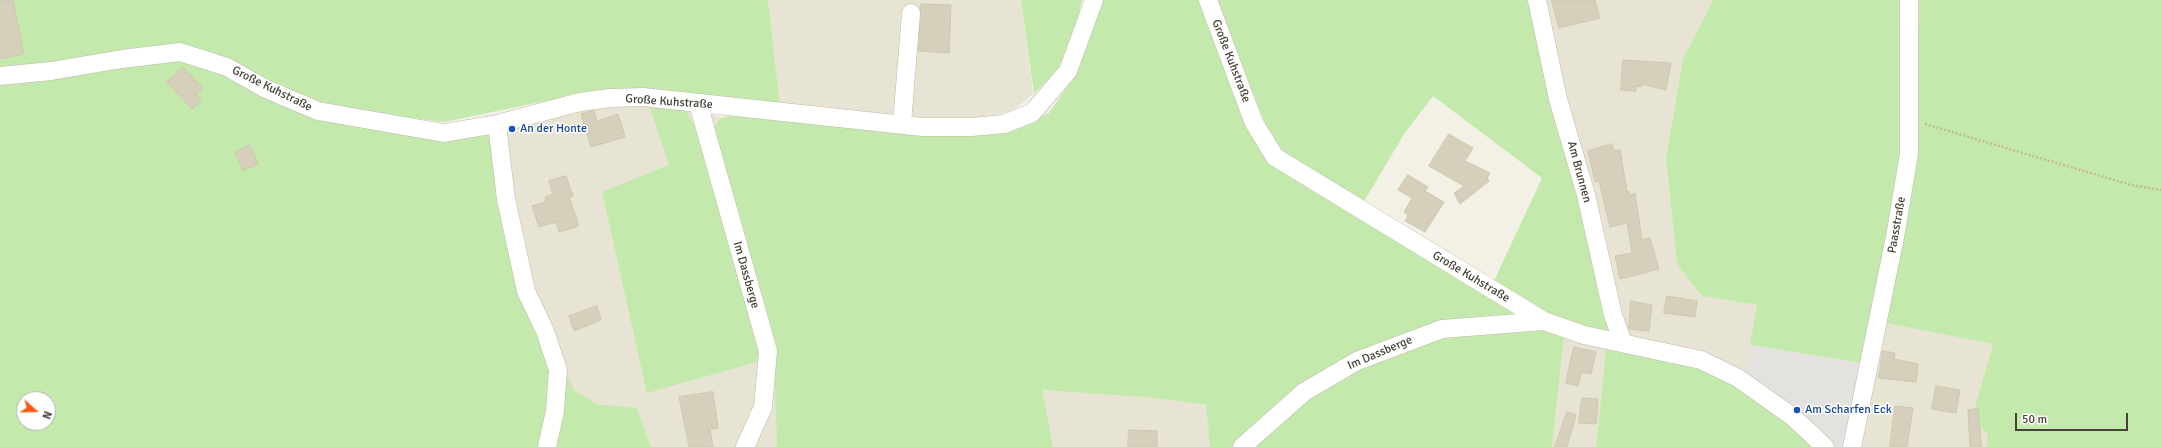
<!DOCTYPE html>
<meta charset="utf-8">
<style>
body{margin:0}
#map{position:relative;width:2161px;height:447px;overflow:hidden;background:#f3f1e5;font-family:Signika,sans-serif}
canvas{display:block}
.north{position:absolute;left:16px;top:391px;width:40px;height:40px;box-sizing:border-box;background:#fff;border:1px solid #b5b3ae;border-radius:50%;rotate:110deg;font-size:11px;font-weight:700;line-height:16px;text-align:center;color:#464235}
.north::after{content:'';display:block;margin:auto;width:14px;height:18px;background:#ff5a11;clip-path:polygon(50% 0,100% 100%,50% 72%,0 100%)}
.scale{position:absolute;left:2015px;top:413px;width:113px;height:18px;box-sizing:border-box;border:2px solid #464235;border-top:0;padding-left:5px;font-size:12px;line-height:14px;white-space:nowrap;color:#464235;-webkit-text-stroke:3px #fff;paint-order:stroke}
</style>
<div id="map">
<canvas width="2161" height="447"></canvas>
<div class="north">N</div>
<div class="scale">50 m</div>
</div>
<script>
const context = document.querySelector('canvas').getContext('2d');
context.lineJoin = 'round';
function fillPath(path, color) { context.fillStyle = color; context.fill(path, 'evenodd'); }
function strokePath(path, color, width, dash) { context.strokeStyle = color; context.lineWidth = width; context.lineCap = dash ? 'butt' : 'round'; context.setLineDash(dash || []); context.stroke(path); }
function drawText(font, color, halo, rows, align = 'center') {
  context.font = font + ' Signika,sans-serif'; context.lineWidth = 3; context.setLineDash([]); context.textBaseline = 'middle'; context.strokeStyle = halo; context.fillStyle = color; for (const [text, x, y, turn = 0] of rows) {
    context.save(); context.translate(x, y); context.rotate((+turn || 0) * Math.PI / 180); context.textAlign = isNaN(turn) ? turn : align; if (halo) context.strokeText(text, 0, 0); context.fillText(text, 0, 0); context.restore();
  }
}
fillPath(new Path2D(`
 M 768,0 L 1021,0 L 1033,94 L 1011,112 L 970,121 L 926,119 L 780,106 Z
 M 1540,0 L 1713,0 L 1683,59 L 1666,159 L 1677,264 L 1703,296 L 1757,305 L 1746,376 L 1705,352 L 1627,337 Z
 M 645,105 L 697,109 L 721,118 L 710,131 L 775,349 L 777,447 L 651,447 L 637,408 L 597,404 L 574,390 L 527,288 L 503,132 L 583,107 Z
 M 1886,323 L 1993,344 L 1972,417 L 1988,435 L 1988,447 L 1859,447 Z
 M 1564,336 L 1606,348 L 1596,447 L 1552,447 Z
 M 1041,390 L 1156,398 L 1206,405 L 1210,447 L 1053,447 Z`), '#e7e4d3');
fillPath(new Path2D(`
 M 0,0 L 768,0 L 780,106 L 584,93 L 444,122 L 324,107 L 329,121 L 494,132 L 541,335 L 535,338 L 541,336 L 560,358 L 574,390 L 597,404 L 637,408 L 651,447 L 0,447 ZM 24,399 L 48,399 L 48,423 L 24,423 Z
 M 1021,0 L 1082,0 L 1076,26 L 1059,67 L 1034,94 Z
 M 1100,0 L 1200,0 L 1252,136 L 1518,312 L 1517,318 L 1357,355 L 1236,447 L 1210,447 L 1206,405 L 1156,398 L 1042,390 L 1053,447 L 777,447 L 774,355 L 710,131 L 721,118 L 734,115 L 1015,129 L 1049,113 L 1076,74 Z
 M 1215,0 L 1533,0 L 1614,336 L 1543,311 L 1494,281 L 1542,178 L 1433,96 L 1404,134 L 1363,203 L 1274,145 Z
 M 1713,0 L 1902,0 L 1903,158 L 1860,363 L 1750,345 L 1757,305 L 1702,296 L 1677,264 L 1666,159 L 1683,59 Z
 M 1919,0 L 2161,0 L 2161,447 L 1987,447 L 1988,435 L 1972,417 L 1993,344 L 1886,323 L 1915,149 Z
 M 649,105 L 685,109 L 694,125 L 764,360 L 647,393 L 602,192 L 669,165 Z
 M 1530,326 L 1564,336 L 1552,447 L 1252,447 L 1305,397 L 1356,367 L 1427,338 Z
 M 1606,348 L 1634,352 L 1717,373 L 1775,413 L 1813,447 L 1596,447 Z`), '#c4e9ad');
fillPath(new Path2D(`
 M 1750,345 L 1860,363 L 1844,447 L 1835,447 L 1774,394 L 1746,376 Z`), '#e4e2de');
const building = new Path2D(`
 M 0,0 L 13,0 L 24,54 L 0,59 Z
 M 1552,0 L 1595,0 L 1600,18 L 1559,28 Z
 M 921,4 L 951,5 L 949,53 L 919,51 Z
 M 1623,60 L 1671,63 L 1666,90 L 1641,84 L 1641,87 L 1636,86 L 1636,91 L 1621,90 Z
 M 183,67 L 203,88 L 196,95 L 201,101 L 192,109 L 167,82 Z
 M 594,111 L 597,121 L 618,114 L 625,137 L 591,147 L 581,114 Z
 M 1449,134 L 1473,148 L 1465,161 L 1490,173 L 1487,178 L 1489,181 L 1460,204 L 1454,193 L 1464,186 L 1429,166 Z
 M 1612,144 L 1614,151 L 1620,150 L 1627,191 L 1629,191 L 1630,195 L 1635,193 L 1642,240 L 1650,238 L 1659,269 L 1620,279 L 1615,256 L 1632,253 L 1627,223 L 1610,227 L 1599,181 L 1595,182 L 1588,151 Z
 M 250,145 L 258,164 L 243,171 L 235,152 Z
 M 1408,175 L 1428,187 L 1425,191 L 1444,202 L 1425,232 L 1405,221 L 1408,215 L 1404,212 L 1412,198 L 1398,190 Z
 M 566,176 L 573,196 L 569,197 L 579,226 L 559,232 L 556,222 L 539,227 L 532,206 L 546,202 L 545,197 L 553,194 L 549,181 Z
 M 1667,296 L 1697,301 L 1695,317 L 1664,313 Z
 M 1631,301 L 1652,305 L 1649,331 L 1629,329 Z
 M 597,306 L 601,320 L 574,331 L 569,316 Z
 M 1574,347 L 1596,352 L 1591,374 L 1582,372 L 1578,386 L 1566,383 Z
 M 1883,351 L 1895,353 L 1894,359 L 1918,364 L 1916,382 L 1879,378 Z
 M 1936,386 L 1960,390 L 1956,413 L 1932,409 Z
 M 713,392 L 718,428 L 710,429 L 713,447 L 689,447 L 679,397 Z
 M 1582,398 L 1598,399 L 1596,424 L 1579,423 Z
 M 1895,406 L 1913,408 L 1907,447 L 1890,447 Z
 M 1978,409 L 1982,447 L 1970,447 L 1968,410 Z
 M 1567,412 L 1576,415 L 1567,447 L 1555,447 Z
 M 1129,430 L 1157,431 L 1157,447 L 1128,447 Z`);
fillPath(building, '#d5cfbb');
strokePath(building, '#d0c8ae', 1);
const minor = new Path2D(`
 M 1208,0 L 1254,123 L 1275,157 L 1544,321 L 1584,335 L 1701,360 L 1738,378 L 1793,417 L 1825,447
 M 1537,0 L 1558,99 L 1586,195 L 1613,315 L 1623,343
 M 0,76 L 51,71 L 122,59 L 180,52 L 227,67 L 264,88 L 318,111 L 444,133 L 497,124 L 580,102 L 610,98 L 643,97 L 923,127 L 971,127 L 1004,124 L 1032,113 L 1068,71 L 1094,0
 M 698,103 L 768,351 L 763,407 L 745,447
 M 497,124 L 506,199 L 526,291 L 545,331 L 558,370 L 555,411 L 547,447
 M 902,124 L 911,13
 M 1242,447 L 1304,392 L 1357,361 L 1442,329 L 1544,321
 M 1852,447 L 1895,237 L 1909,154 L 1909,0`);
strokePath(minor, '#bfbaa8', 19);
strokePath(new Path2D(`
 M 1925,124 L 2131,185 L 2161,190`), '#c1b999', 2.5, [2, 2]);
strokePath(minor, '#fff', 18);
for (const [x, y, r, color] of [
 [512,129,4,"#1a4fb4"],
 [1797,410,4,"#1a4fb4"]
]) { const dot = new Path2D(); dot.arc(x, y, r, 0, 2 * Math.PI); context.fillStyle = color; context.fill(dot); strokePath(dot, '#fff', 1.5); }
drawText('12px', '#464235', '#fff', [
 ["Große Kuhstraße",1231,61,69],
 ["Große Kuhstraße",272,89,26],
 ["Große Kuhstraße",669,102,4],
 ["Am Brunnen",1579,172,75],
 ["Paasstraße",1897,225,-80],
 ["Im Dassberge",746,275,74],
 ["Große Kuhstraße",1471,277,31],
 ["Im Dassberge",1380,353,-23]
]);
drawText('12px', '#164399', '#fff', [
 ["An der Honte",520,129],
 ["Am Scharfen Eck",1805,410]
], 'left');
</script>
